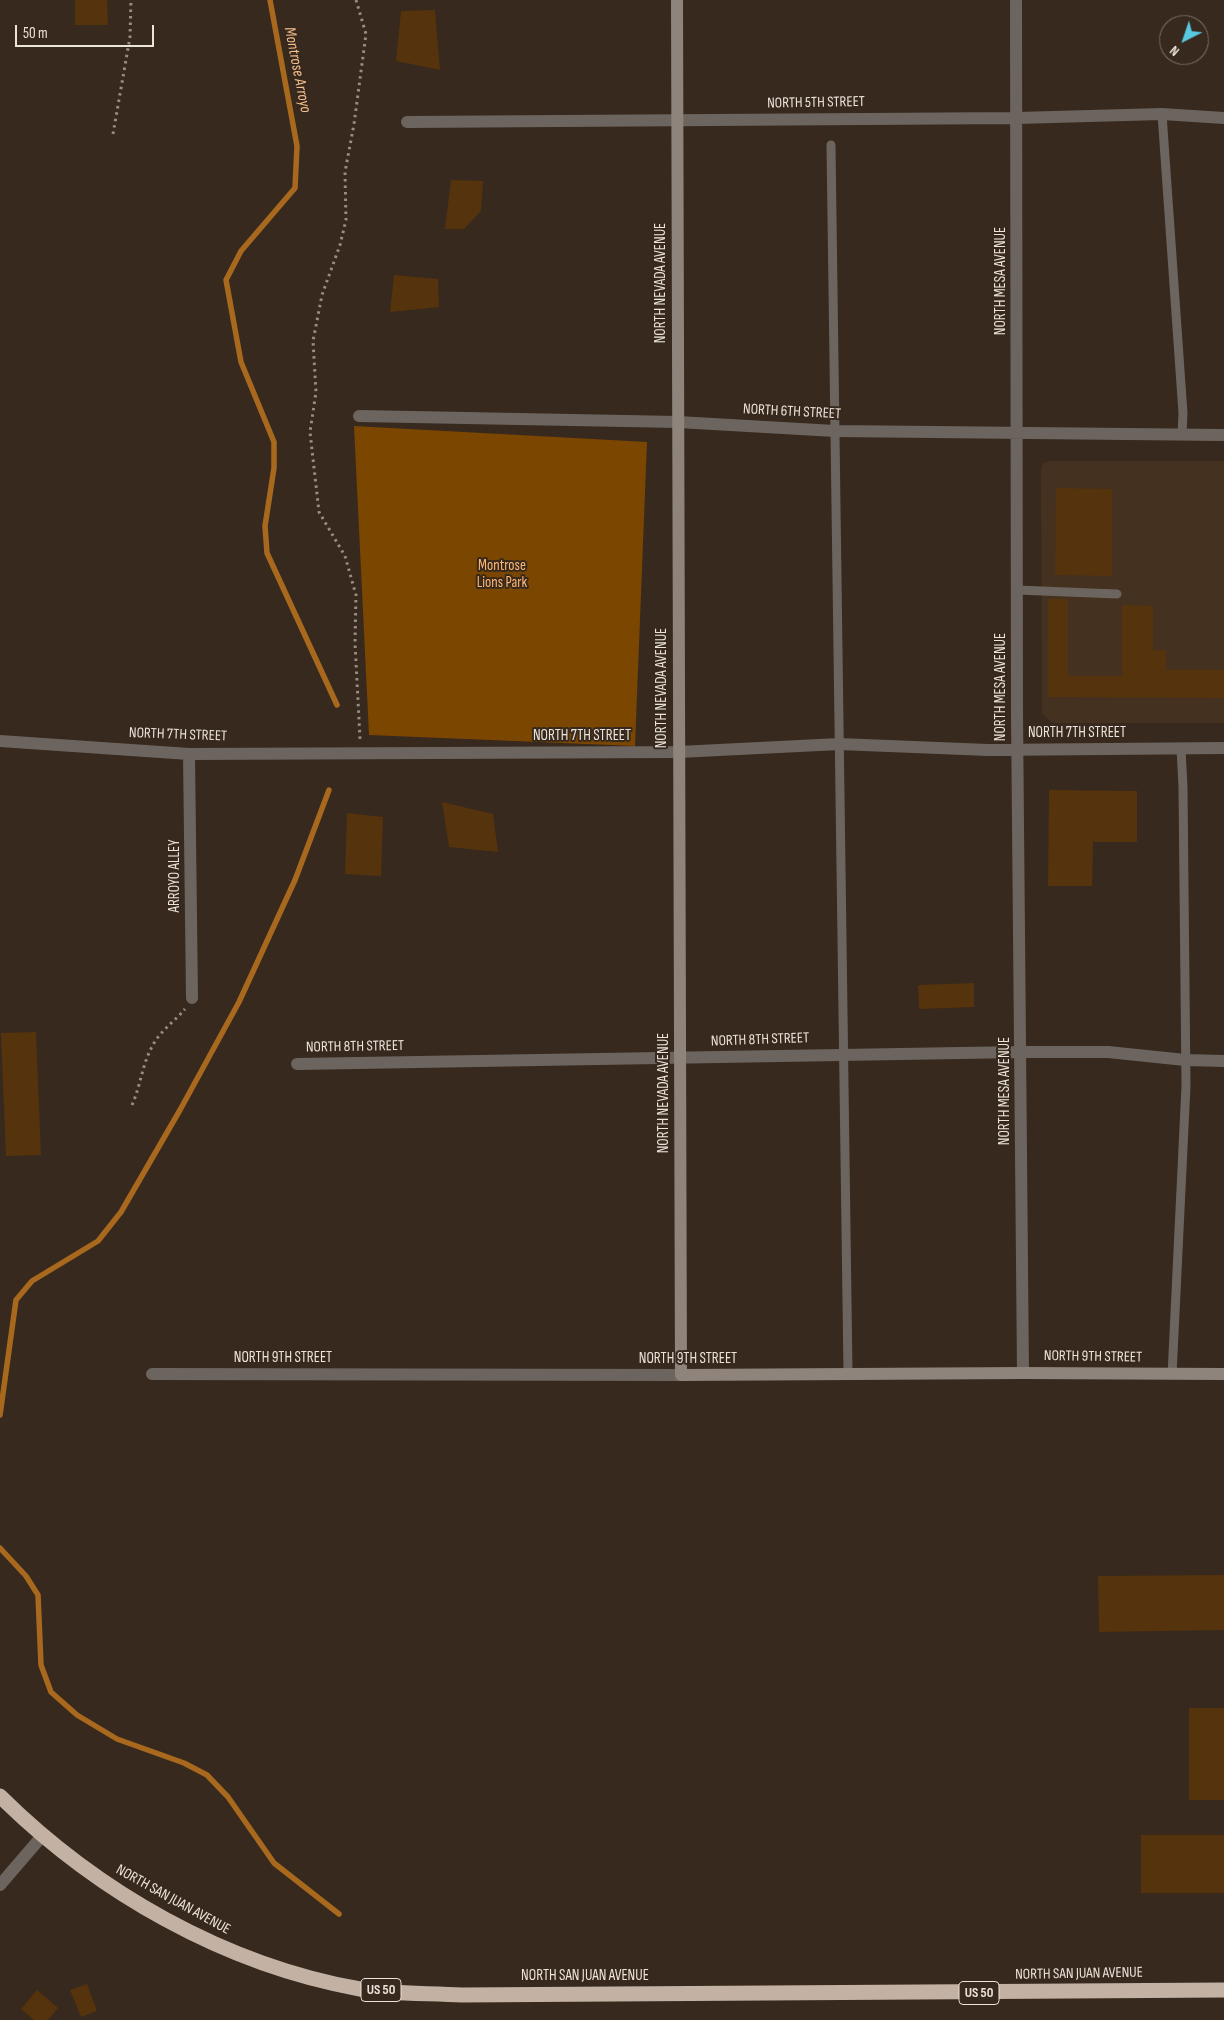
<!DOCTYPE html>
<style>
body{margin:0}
#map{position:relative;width:1224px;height:2020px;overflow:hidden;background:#37291d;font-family:"Sofia Sans Condensed",sans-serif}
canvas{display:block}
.north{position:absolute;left:1159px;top:15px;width:50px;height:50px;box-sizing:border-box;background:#37291d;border:1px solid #7f7369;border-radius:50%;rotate:221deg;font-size:14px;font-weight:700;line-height:20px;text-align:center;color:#ece3db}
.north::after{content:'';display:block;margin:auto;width:18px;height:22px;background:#57c9e2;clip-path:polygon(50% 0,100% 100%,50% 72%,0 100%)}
.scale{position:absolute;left:15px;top:25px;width:139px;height:22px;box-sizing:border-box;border:2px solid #ece3db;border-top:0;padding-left:6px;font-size:15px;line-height:18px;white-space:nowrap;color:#ece3db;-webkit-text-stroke:4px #37291d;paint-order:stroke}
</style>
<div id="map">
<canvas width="1224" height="2020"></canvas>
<div class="north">N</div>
<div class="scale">50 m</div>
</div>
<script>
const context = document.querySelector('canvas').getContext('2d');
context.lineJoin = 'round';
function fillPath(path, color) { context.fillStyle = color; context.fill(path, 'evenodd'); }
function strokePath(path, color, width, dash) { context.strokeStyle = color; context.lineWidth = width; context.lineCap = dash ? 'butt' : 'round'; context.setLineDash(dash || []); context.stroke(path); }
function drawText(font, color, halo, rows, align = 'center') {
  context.font = font + ' "Sofia Sans Condensed",sans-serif'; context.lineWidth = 4; context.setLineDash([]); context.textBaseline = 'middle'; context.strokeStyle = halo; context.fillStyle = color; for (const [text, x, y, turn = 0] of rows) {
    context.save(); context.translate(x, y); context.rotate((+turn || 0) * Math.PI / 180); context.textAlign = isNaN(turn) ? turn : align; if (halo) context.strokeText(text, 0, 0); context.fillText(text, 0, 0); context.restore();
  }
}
fillPath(new Path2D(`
 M 1049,461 L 1224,461 L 1224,723 L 1053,723 L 1042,714 L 1041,469 L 1042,464 Z`), '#443120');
fillPath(new Path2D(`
 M 354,426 L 647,442 L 635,746 L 369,735 Z`), '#7b4600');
strokePath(new Path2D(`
 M 270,0 L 297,146 L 295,188 L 241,251 L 226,280 L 241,362 L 274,442 L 274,468 L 265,526 L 267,553 L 337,705
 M 0,1415 L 16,1300 L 32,1281 L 98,1241 L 121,1212 L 180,1110 L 239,1002 L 295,880 L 329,790
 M 0,1548 L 26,1576 L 38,1595 L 41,1665 L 51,1692 L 77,1715 L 117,1739 L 184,1763 L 207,1775 L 228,1797 L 274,1863 L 339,1914`), '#a8681e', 5.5);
fillPath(new Path2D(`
 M 75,0 L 107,0 L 108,25 L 75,25 Z
 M 435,10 L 440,70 L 396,61 L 401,11 Z
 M 451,180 L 483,181 L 481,211 L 464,229 L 445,229 Z
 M 394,275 L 438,279 L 439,307 L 390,312 Z
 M 1056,488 L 1112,489 L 1112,576 L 1055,575 Z
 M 1048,599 L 1068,599 L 1068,676 L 1122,676 L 1122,605 L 1153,606 L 1153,650 L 1166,650 L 1166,670 L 1224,670 L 1224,698 L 1048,697 Z
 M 1049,790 L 1137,791 L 1137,842 L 1093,842 L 1092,886 L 1048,886 Z
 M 442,802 L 493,814 L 498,852 L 449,847 Z
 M 347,813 L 383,817 L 381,876 L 345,874 Z
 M 974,983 L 974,1007 L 919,1009 L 918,985 Z
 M 36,1032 L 41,1155 L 6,1156 L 1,1033 Z
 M 1224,1575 L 1224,1630 L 1099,1632 L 1098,1576 Z
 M 1189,1708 L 1224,1708 L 1224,1800 L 1189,1800 Z
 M 1141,1835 L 1224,1835 L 1224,1893 L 1141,1893 Z
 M 87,1984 L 97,2011 L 81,2017 L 70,1990 Z
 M 37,1990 L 58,2008 L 48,2020 L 34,2020 L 21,2009 Z`), '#55330c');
strokePath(new Path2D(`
 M 356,0 L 366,34 L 354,124 L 345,172 L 346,220 L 340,245 L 322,295 L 313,341 L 316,392 L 310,432 L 319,512 L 345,556 L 356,595 L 355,643 L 360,739
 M 113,134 L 130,37 L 131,0
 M 132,1105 C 141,1085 142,1064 153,1045 C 160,1031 175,1021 185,1009`), '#988d83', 3, [2.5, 4]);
strokePath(new Path2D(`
 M 1162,114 L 1183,413 L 1182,434
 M 831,145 L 848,1373
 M 1017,590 L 1117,594
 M 1172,1375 L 1186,1086 L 1183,787 L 1181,749`), '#6c655f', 9);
strokePath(new Path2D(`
 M 1016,0 L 1017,714 L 1023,1373
 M 407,122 L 1017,118 L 1162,114 L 1224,118
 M 359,416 L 678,422 L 835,431 L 1224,435
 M 0,741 L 189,754 L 679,752 L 839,744 L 988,750 L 1224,748
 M 189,754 L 192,998
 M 297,1064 L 1021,1052 L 1108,1052 L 1185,1060 L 1224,1061
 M 152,1374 L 681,1375
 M 0,1885 L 43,1835`), '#6c655f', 12);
strokePath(new Path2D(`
 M 677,0 L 681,1375 L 1023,1373 L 1224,1374`), '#8f847b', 12);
strokePath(new Path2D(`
 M 0,1796 C 97,1892 225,1965 360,1989 C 389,1994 431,1993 462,1995 L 1224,1990`), '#c3b2a3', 15);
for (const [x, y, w] of [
 [381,1990,40],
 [979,1993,40]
]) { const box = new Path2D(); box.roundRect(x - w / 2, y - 11.5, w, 23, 4); context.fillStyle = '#37291d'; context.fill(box); strokePath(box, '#ece3db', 1); }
drawText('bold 14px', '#ece3db', null, [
 ["US 50",381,1990],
 ["US 50",979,1993]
]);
drawText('15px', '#ece3db', '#37291d', [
 ["NORTH 5TH STREET",816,103,-1],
 ["NORTH MESA AVENUE",1001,281,-90],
 ["NORTH NEVADA AVENUE",661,283,-90],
 ["NORTH 6TH STREET",792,412,3],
 ["NORTH MESA AVENUE",1001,687,-90],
 ["NORTH NEVADA AVENUE",662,688,-90],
 ["NORTH 7TH STREET",1077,733],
 ["NORTH 7TH STREET",178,735,2],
 ["NORTH 7TH STREET",582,736],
 ["ARROYO ALLEY",175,876,-90],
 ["NORTH 8TH STREET",760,1040,-2],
 ["NORTH 8TH STREET",355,1047,-1],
 ["NORTH MESA AVENUE",1005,1091,-90],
 ["NORTH NEVADA AVENUE",664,1093,-90],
 ["NORTH 9TH STREET",1093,1357,1],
 ["NORTH 9TH STREET",283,1358],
 ["NORTH 9TH STREET",688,1359],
 ["NORTH SAN JUAN AVENUE",173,1900,29],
 ["NORTH SAN JUAN AVENUE",1079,1974,-1],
 ["NORTH SAN JUAN AVENUE",585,1976]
]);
drawText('15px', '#ffb874', '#37291d', [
 ["Montrose",502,566],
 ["Lions Park",502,583]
]);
drawText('italic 16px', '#f5bf8e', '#37291d', [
 ["Montrose Arroyo",297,70,79]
]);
</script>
